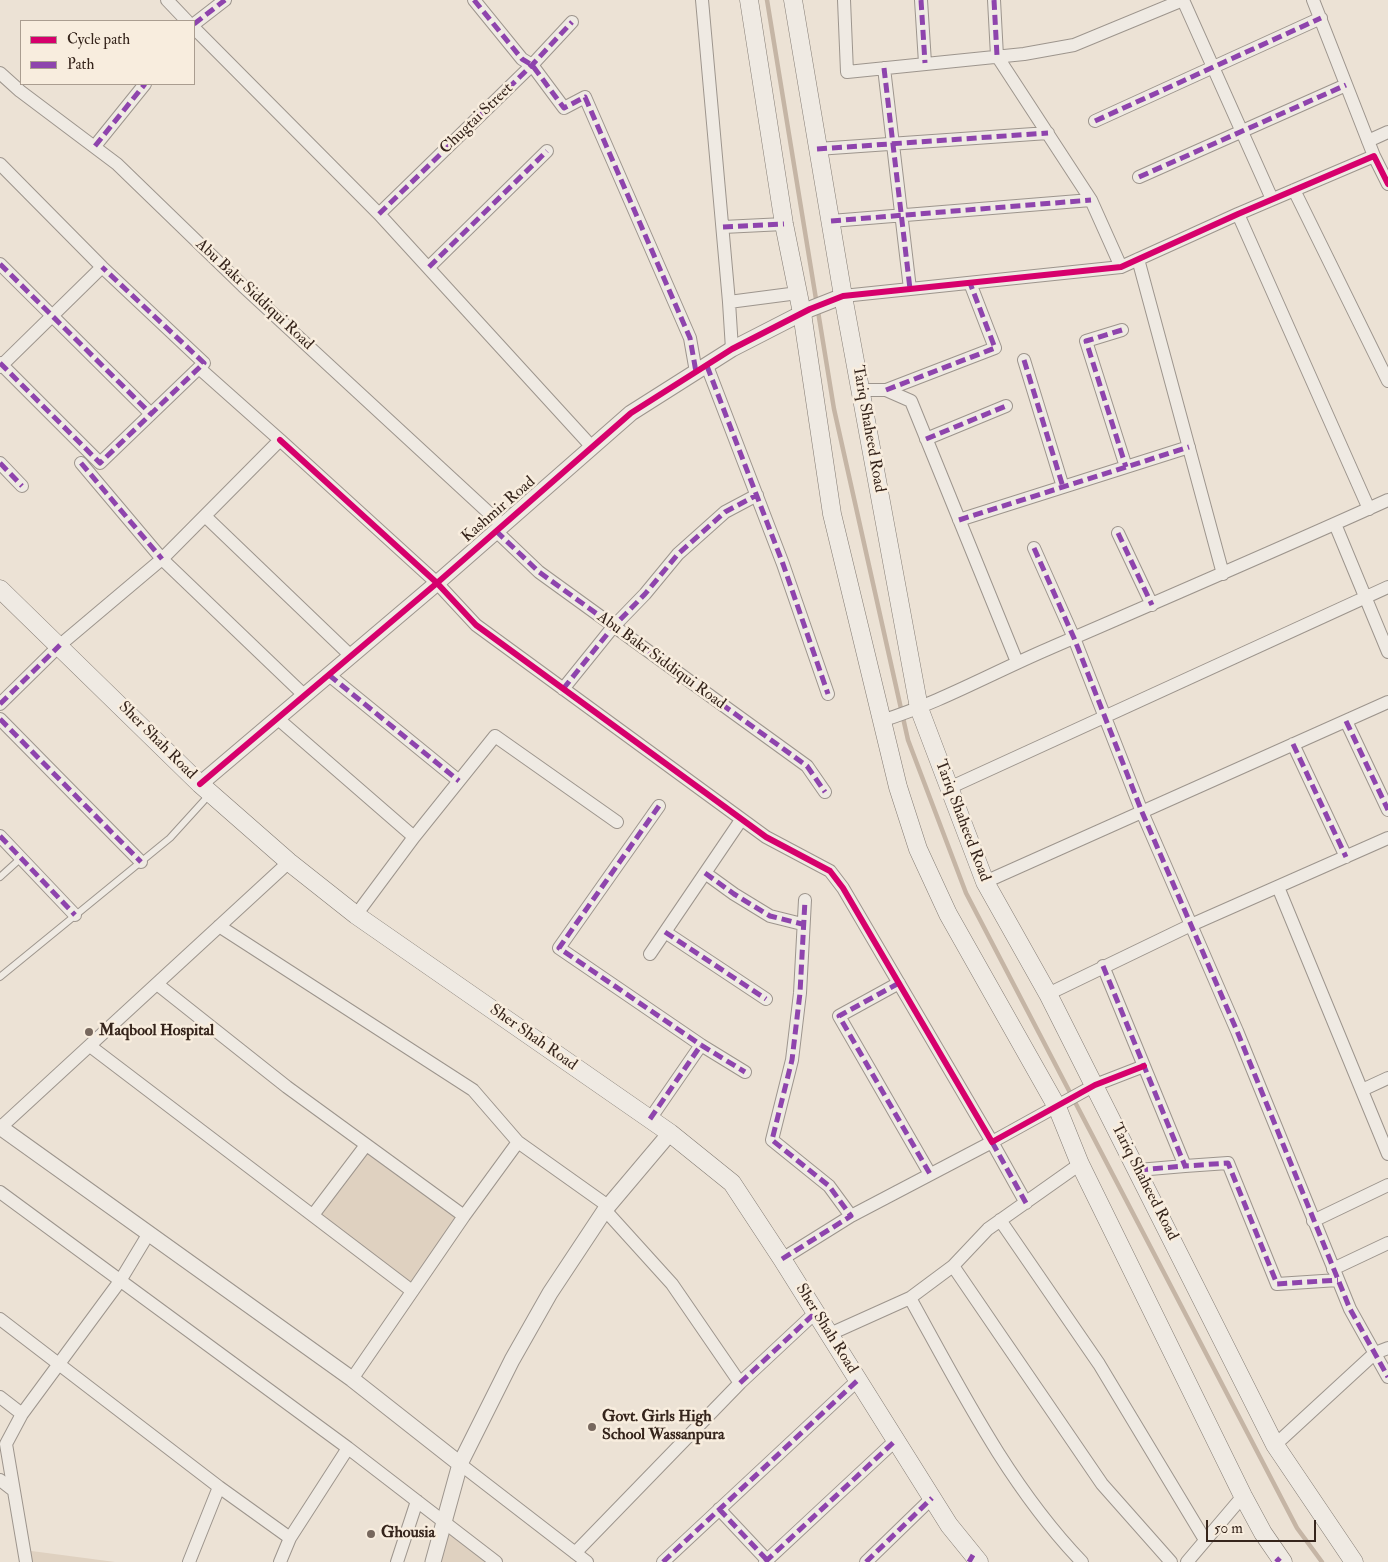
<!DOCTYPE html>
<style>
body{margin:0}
#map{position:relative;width:1388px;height:1562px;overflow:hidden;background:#ece2d5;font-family:"IM FELL Double Pica",serif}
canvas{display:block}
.legend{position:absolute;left:20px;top:20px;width:175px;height:65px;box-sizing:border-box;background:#f8edde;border:1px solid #aa9d90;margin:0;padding:6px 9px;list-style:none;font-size:15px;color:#36251c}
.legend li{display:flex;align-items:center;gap:10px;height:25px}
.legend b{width:25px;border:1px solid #aa9d90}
.scale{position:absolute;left:1206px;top:1520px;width:110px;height:22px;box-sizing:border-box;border:2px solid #36251c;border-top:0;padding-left:6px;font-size:15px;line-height:18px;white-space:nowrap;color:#36251c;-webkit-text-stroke:4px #f8edde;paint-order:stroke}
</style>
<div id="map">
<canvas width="1388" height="1562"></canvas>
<ul class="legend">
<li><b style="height:6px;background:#d6006c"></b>Cycle path</li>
<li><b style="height:6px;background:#8e44ad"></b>Path</li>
</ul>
<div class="scale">50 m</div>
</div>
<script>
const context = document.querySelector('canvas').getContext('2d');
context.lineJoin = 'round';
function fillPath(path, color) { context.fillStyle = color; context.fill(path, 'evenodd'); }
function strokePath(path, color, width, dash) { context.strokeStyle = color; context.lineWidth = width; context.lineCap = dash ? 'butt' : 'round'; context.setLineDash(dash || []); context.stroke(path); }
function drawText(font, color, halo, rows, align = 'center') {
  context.font = font + ' "IM FELL Double Pica",serif'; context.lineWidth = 5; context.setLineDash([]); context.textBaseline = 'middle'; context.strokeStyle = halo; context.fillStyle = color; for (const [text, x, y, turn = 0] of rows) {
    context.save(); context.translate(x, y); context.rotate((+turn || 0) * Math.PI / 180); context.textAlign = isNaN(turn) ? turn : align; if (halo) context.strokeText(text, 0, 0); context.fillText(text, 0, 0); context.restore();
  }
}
fillPath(new Path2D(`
 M 366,1145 L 464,1216 L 412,1291 L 313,1215 Z
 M 449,1529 L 492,1562 L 440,1562 Z
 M 24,1550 L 115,1562 L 26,1562 Z`), '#dfd1c0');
strokePath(new Path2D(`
 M 767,0 L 834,409 L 908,740 L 966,893 L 1297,1528 L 1322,1562`), '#c5b5a5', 4.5);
const service = new Path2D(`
 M 0,877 L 21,858
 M 0,977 L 170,838 L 210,794`);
const minor = new Path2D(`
 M 167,0 L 187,21
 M 474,0 L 522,59 L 532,65 L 564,108 L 585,97 L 690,338 L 696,372
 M 702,0 L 729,302
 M 844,0 L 847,72 L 1024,54 L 1074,45 L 1183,0
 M 921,0 L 925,63
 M 994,0 L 997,56 L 1091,200 L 1121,267
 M 1183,0 L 1272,199
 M 1313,0 L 1374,156
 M 194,24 L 225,0
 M 194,28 L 379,214 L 592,447
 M 884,68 L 910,289
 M 0,73 L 20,91 L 117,164 L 243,286 L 502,525
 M 1095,121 L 1321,18
 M 1368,141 L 1388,132
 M 95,146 L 145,84
 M 817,149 L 1048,133
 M 0,164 L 102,267 L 0,367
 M 1139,177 L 1346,85
 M 1294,190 L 1388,381
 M 379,214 L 532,65 L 572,22
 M 1238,214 L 1369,509
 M 831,221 L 1091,200
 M 723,227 L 784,224
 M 1138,259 L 1223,574
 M 0,264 L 151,414
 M 429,267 L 547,151
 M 843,296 L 1121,267 L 1238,214 L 1374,156 L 1388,184
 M 1122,330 L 1086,341 L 1126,467
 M 732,349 L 729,302 L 798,293
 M 1024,360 L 1063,487
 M 0,363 L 100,463 L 204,363 L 102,267
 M 707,366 L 783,564 L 828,694
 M 861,390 L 886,390 L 911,401 L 1017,662
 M 886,390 L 995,348 L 970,283
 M 926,439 L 1006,406
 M 280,440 L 437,583 L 476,625 L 766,837 L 830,871 L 843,888 L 992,1142 L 1095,1085 L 1144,1066
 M 0,463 L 22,486
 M 81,463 L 162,559 L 304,695
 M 206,517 L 351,656
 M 959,520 L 1189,447
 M 1335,524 L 1388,652
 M 496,531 L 539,572 L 807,766 L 825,792
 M 1118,533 L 1152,605
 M 1034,548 L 1074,638 L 1142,812 L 1237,1031 L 1350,1309 L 1388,1377
 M 329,675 L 459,781
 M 563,689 L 613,627 L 645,594 L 678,554 L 725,512 L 757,495
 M 0,704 L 60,645 L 162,559 L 280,440 L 199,368
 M 277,718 L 414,837 L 356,915
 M 0,719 L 141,862
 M 881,721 C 939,703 992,673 1048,649 C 1161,600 1275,551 1388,500
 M 1346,721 L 1388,810
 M 1293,744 L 1346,857
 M 949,788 L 1388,587
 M 659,806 L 559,948 L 701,1045
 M 0,836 L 75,915
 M 414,837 L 495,736 L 617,822
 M 705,873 L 734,894 L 770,916 L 802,924
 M 985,882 L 1388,702
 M 1278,887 L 1388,1154
 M 219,926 L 473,1090 L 518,1142 L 608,1206
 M 665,932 L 766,999
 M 650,954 L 741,820
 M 1103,966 L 1185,1166 L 1228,1163 L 1277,1284 L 1338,1280
 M 899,983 L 839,1016 L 930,1174
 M 157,984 L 287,1087 L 464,1216
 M 1048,994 L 1191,925 L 1388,838
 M 90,1046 L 412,1291
 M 1362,1090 L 1388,1078
 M 650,1119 L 701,1045 L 745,1072
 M 1,1127 L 289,862
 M 1138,1170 L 1185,1166
 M 0,1192 L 348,1448 L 496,1562
 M 313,1215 L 366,1145
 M 851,1216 L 992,1142 L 1026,1203
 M 1000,1220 L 1099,1364 L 1205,1540
 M 1313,1221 L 1388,1185
 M 782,1259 L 851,1216 L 829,1186 L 772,1140 L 792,1060 L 800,993 L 805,900
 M 953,1266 L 1102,1484 L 1171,1562
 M 1333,1269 L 1388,1243
 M 910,1298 C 961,1390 1009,1486 1082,1562
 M 0,1319 L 219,1487 L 290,1538
 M 830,1334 L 910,1298 L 953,1266 L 988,1229 L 1080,1164
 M 352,1379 L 464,1216 L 518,1142
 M 740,1383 L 816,1312
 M 0,1397 L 22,1414
 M 1275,1445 L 1375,1353 L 1388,1348
 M 460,1464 L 587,1562
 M 0,1480 L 13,1490
 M 719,1509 L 767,1560
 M 575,1553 L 740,1383 L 672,1284 L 605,1210
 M 26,1562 L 6,1444 L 22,1414 L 120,1281 L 149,1233
 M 189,1562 L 219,1487
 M 280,1562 L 290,1538 L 348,1448
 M 397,1562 L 417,1501
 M 663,1562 L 858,1380
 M 765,1562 L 896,1440
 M 866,1562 L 932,1498
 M 1187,1562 L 1243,1496`);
const tertiary = new Path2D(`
 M 200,784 L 437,583 L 631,413 L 732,349 L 810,309 L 843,296
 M 0,1127 L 352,1379 L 460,1464
 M 433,1562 L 460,1464 L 512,1360 L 550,1293 L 605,1210 L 670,1133`);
const secondary = new Path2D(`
 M 749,0 L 784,224 L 802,313 L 832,514 L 898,787 L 918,849 L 948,914 L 1057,1107 L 1080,1164 L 1243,1496 L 1263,1533 L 1283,1562
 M 793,0 L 843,296 L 919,708 L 985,882 L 1048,994 L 1275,1445 L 1354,1562
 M 0,589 L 200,784 L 289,862 L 356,915 L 670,1133 L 732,1183 L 782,1259 L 949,1525 L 979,1562`);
strokePath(service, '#9d958d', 8);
strokePath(minor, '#9d958d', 14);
strokePath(tertiary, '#9d958d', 17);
strokePath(secondary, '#847c74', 19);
strokePath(service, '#efeae3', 6);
strokePath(minor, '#efeae3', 12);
strokePath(tertiary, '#efeae3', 15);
strokePath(secondary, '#efeae3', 18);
strokePath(new Path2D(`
 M 474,0 L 522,59 L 532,65 L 564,108 L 585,97 L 690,338 L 696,372
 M 921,0 L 925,63
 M 994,0 L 997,56
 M 194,24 L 225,0
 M 884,68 L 910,289
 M 1095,121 L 1321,18
 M 95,146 L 145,84
 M 817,149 L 1048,133
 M 1139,177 L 1346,85
 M 379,214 L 532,65 L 572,22
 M 831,221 L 1091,200
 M 723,227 L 784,224
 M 0,264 L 151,414
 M 429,267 L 547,151
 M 1122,330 L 1086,341 L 1126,467
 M 1024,360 L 1063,487
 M 0,363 L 100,463 L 204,363 L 102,267
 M 707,366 L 783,564 L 828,694
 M 886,390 L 995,348 L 970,283
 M 926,439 L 1006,406
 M 0,463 L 22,486
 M 81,463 L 162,559
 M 959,520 L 1189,447
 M 496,531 L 539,572 L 807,766 L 825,792
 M 1118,533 L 1152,605
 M 1034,548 L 1074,638 L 1142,812 L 1237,1031 L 1350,1309 L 1388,1377
 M 329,675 L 459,781
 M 563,689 L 613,627 L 645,594 L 678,554 L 725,512 L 757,495
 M 0,704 L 60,645
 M 0,719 L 141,862
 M 1346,721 L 1388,810
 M 1293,744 L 1346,857
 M 659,806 L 559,948 L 701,1045
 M 0,836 L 75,915
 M 705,873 L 734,894 L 770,916 L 802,924
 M 665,932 L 766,999
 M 1103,966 L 1185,1166 L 1228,1163 L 1277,1284 L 1338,1280
 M 899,983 L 839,1016 L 930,1174
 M 650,1119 L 701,1045 L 745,1072
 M 992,1142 L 1026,1203
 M 1138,1170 L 1185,1166
 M 782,1259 L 851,1216 L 829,1186 L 772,1140 L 792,1060 L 800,993 L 805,900
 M 740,1383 L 816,1312
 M 719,1509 L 767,1560
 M 663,1562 L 858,1380
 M 765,1562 L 896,1440
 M 866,1562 L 932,1498
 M 969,1562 L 973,1555
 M 1276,1562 L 1280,1558`), '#8e44ad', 5, [10, 5]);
strokePath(new Path2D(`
 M 280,440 L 437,583 L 476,625 L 766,837 L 830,871 L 843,888 L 992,1142 L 1095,1085 L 1144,1066
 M 200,784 L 437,583 L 631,413 L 732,349 L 810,309 L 843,296 L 1121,267 L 1238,214 L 1374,156 L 1388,184`), '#d6006c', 6);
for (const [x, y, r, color] of [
 [89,1032,5,"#76675d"],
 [592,1427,5,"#76675d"],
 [371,1534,5,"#76675d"]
]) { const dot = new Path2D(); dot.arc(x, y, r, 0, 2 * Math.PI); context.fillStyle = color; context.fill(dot); strokePath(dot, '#f8edde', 2); }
drawText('16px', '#36251c', '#f8edde', [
 ["Chugtai Street",477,119,-44],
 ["Abu Bakr Siddiqui Road",254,295,43],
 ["Tariq Shaheed Road",868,429,80],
 ["Kashmir Road",499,510,-41],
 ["Abu Bakr Siddiqui Road",661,661,36],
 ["Sher Shah Road",157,741,45],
 ["Tariq Shaheed Road",962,821,69],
 ["Sher Shah Road",533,1038,35],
 ["Tariq Shaheed Road",1144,1182,63],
 ["Sher Shah Road",826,1329,58]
]);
drawText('bold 16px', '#36251c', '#f8edde', [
 ["Maqbool Hospital",99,1032],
 ["Govt. Girls High",602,1418],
 ["School Wassanpura",602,1436],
 ["Ghousia",381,1534]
], 'left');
</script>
